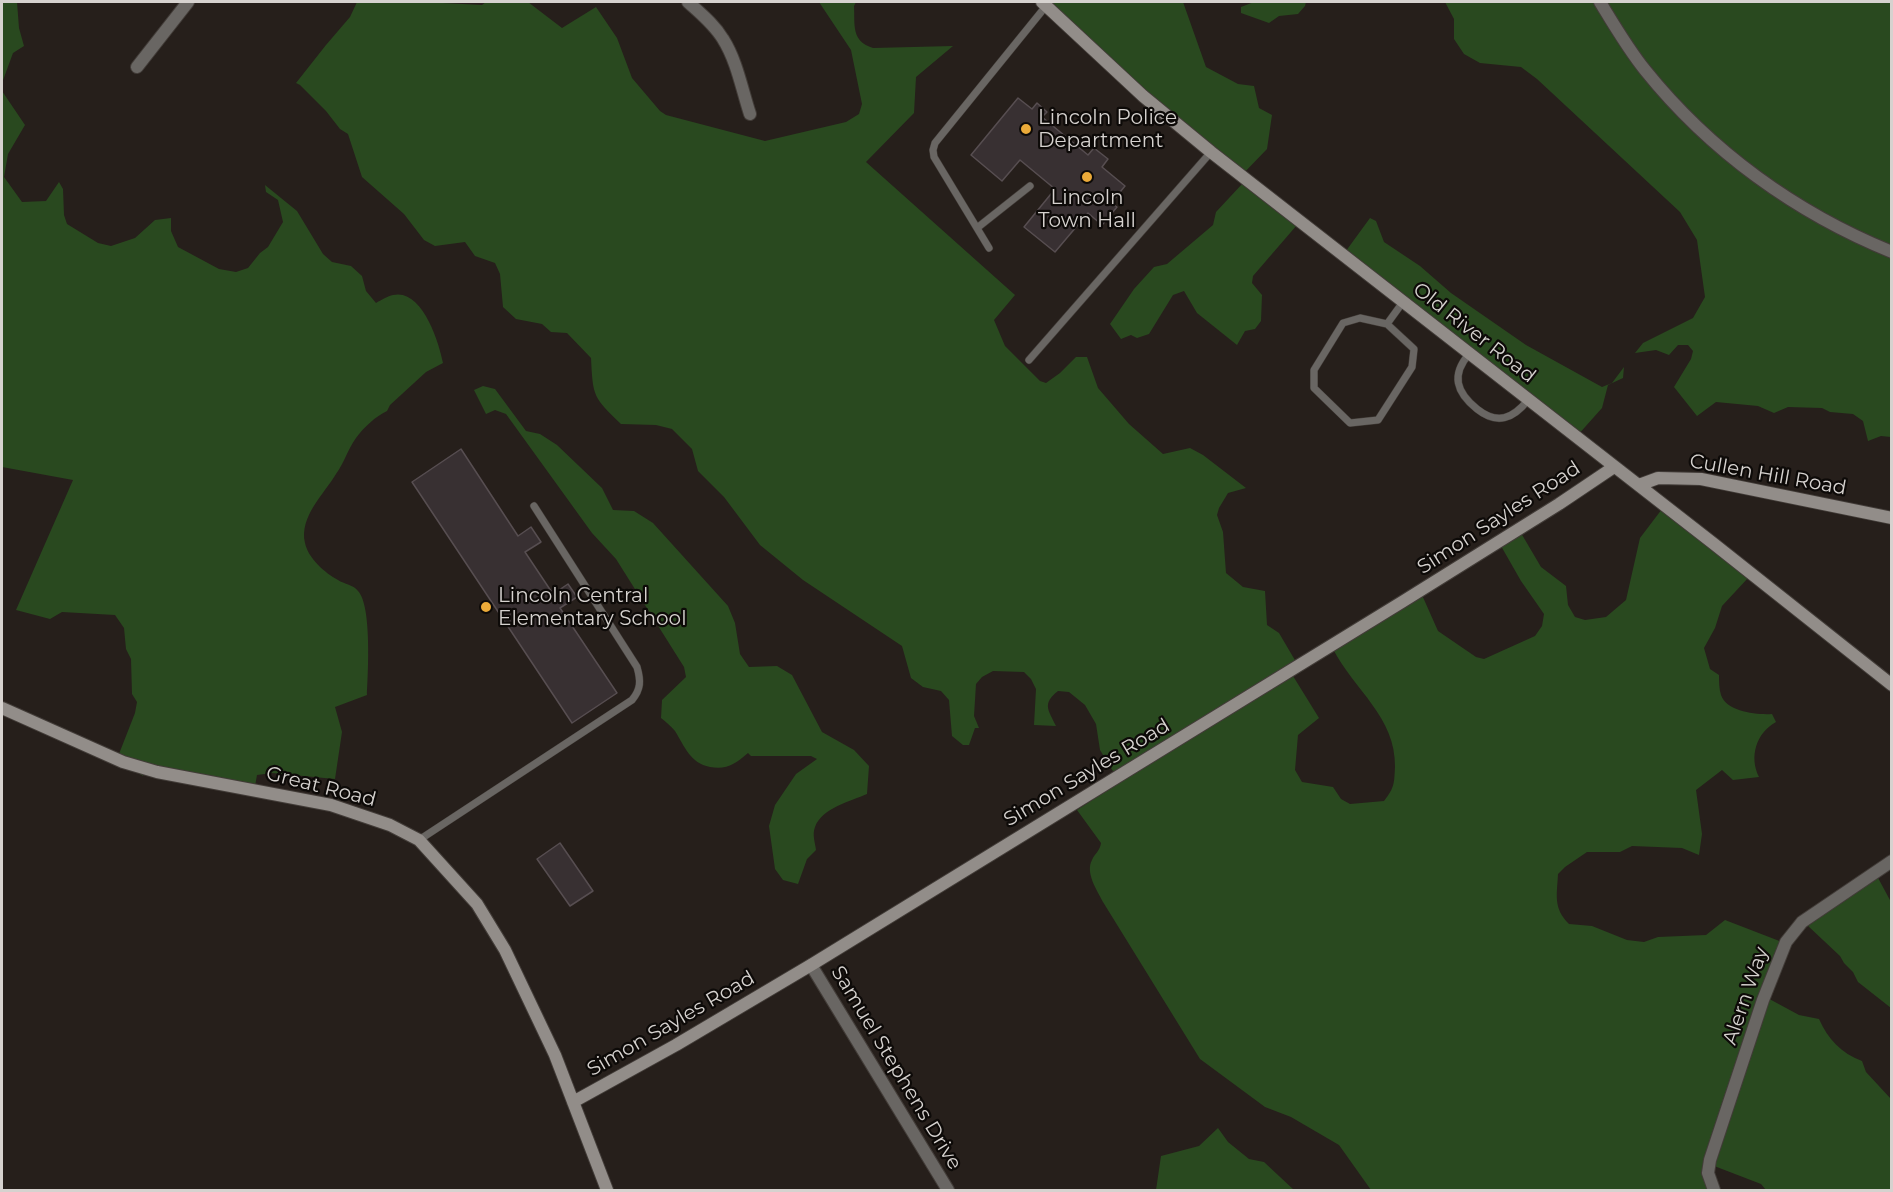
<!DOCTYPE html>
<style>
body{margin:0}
#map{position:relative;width:1893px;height:1192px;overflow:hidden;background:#261f1b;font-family:Montserrat,sans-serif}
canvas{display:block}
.frame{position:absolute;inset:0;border:3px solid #d6d2cf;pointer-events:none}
</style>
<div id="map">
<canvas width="1893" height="1192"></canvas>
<div class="frame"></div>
</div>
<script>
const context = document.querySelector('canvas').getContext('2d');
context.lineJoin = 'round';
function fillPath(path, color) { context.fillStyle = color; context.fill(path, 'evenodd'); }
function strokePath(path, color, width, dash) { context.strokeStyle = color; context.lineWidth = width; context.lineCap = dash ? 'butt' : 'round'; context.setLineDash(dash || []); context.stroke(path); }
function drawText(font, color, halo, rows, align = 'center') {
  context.font = font + ' Montserrat,sans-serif'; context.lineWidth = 4.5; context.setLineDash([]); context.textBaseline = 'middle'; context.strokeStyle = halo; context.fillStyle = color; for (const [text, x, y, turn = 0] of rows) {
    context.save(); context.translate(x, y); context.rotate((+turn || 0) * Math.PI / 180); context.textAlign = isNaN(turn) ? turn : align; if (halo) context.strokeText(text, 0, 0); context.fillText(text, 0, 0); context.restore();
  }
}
fillPath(new Path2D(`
 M 2,2 L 17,2 L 19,28 L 24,46 L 13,53 L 2,83 Z
 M 357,2 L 442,2 L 443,3 L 482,5 L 486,2 L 528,2 L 562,28 L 596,7 L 617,38 L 632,78 L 660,111 L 666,115 L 765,141 L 846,122 L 859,114 L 862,104 L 851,50 L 819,2 L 856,2 L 854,6 C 855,25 851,41 873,48 L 953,46 L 916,77 L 914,113 L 866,162 L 1015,295 L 994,320 L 1005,346 L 1040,381 L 1046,383 L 1060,373 L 1076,357 L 1087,357 L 1098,388 L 1129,424 L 1163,454 L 1190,448 L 1203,455 L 1246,488 L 1228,493 L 1219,508 L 1217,515 L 1223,532 L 1226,573 L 1243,587 L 1265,591 L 1267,625 L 1279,633 L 1299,667 L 1300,669 L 1293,676 L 1319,718 L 1298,735 L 1295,770 L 1302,782 L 1333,787 L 1341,799 L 1350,804 L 1384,801 C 1395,787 1394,783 1395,767 C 1396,717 1354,690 1333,649 L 1422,595 L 1438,631 L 1476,657 L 1484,659 L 1535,636 L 1542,626 L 1544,614 L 1521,581 L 1501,546 L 1521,533 L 1541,567 L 1566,586 L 1568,605 L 1575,617 L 1585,620 L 1606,617 L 1626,600 L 1640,538 L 1662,509 L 1748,578 L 1722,606 L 1715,628 L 1704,648 L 1710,669 L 1719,675 C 1719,681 1719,689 1721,695 C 1727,712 1757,715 1772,714 L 1776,722 C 1756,733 1749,757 1759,777 L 1733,780 L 1722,770 L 1696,790 L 1702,834 L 1699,855 L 1682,848 L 1632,846 L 1620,852 L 1587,852 L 1565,867 L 1558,874 C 1557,895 1553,908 1569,924 L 1592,926 L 1627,940 L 1644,942 L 1658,937 L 1706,935 L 1725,920 L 1782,942 L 1762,995 L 1799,1015 L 1819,1019 C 1828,1039 1841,1053 1862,1061 L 1866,1072 L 1891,1099 L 1891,1190 L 1766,1190 L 1761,1184 L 1709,1164 L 1705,1171 L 1707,1190 L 1371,1190 L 1339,1145 L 1291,1117 L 1265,1107 L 1200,1059 L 1103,902 C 1097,890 1085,873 1092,860 C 1095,853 1100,851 1101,843 L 1077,810 L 1114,786 L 1119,781 L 1100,750 L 1096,724 L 1085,705 L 1069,692 L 1058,691 C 1042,704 1048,709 1056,726 L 1034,725 L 1036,689 L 1031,679 L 1024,672 L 993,671 L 982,677 L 976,684 L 974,716 L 979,728 L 975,728 L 969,745 L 963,745 L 952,736 L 949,700 L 941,691 L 923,687 L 911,678 L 902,646 L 803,580 L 760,545 L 724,497 L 698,471 L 692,449 L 672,429 L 656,425 L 621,424 C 593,397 593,397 591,358 L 567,333 L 551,332 L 542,324 L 516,319 L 503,307 L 500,274 L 495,263 L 475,256 L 465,242 L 435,246 L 424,240 L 404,214 L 362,177 L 348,134 L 340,129 L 326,111 L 300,85 L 296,83 L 326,45 L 350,17 Z
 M 1036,2 L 1183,2 L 1206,67 L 1238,84 L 1254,86 L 1259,108 L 1272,115 L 1267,149 L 1240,177 Z
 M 1254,2 L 1306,2 L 1305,6 L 1298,14 L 1279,16 L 1269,23 L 1241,13 L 1241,7 Z
 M 1445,2 L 1891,2 L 1891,437 L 1881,436 L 1868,441 L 1863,421 L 1853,414 L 1830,412 L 1822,408 L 1788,407 L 1774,413 L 1758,406 L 1716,402 L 1697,416 L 1674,387 L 1691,359 L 1693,351 L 1688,345 L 1678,345 L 1669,355 L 1656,350 L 1635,353 L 1643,343 L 1693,318 L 1705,297 L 1697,240 L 1680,212 L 1537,79 L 1521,67 L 1480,63 L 1464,54 L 1454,39 L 1454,19 Z
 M 2,91 L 25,125 L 8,154 L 4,177 L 22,202 L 46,201 L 59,182 L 63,189 L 64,215 L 67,224 L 98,243 L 111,246 L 135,238 L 155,220 L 171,218 L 171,231 L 178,247 L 219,269 L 236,272 L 248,268 L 260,253 L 268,247 L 283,222 L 278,200 L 266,192 L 265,185 L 297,211 L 323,254 L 332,262 L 351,266 L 362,276 L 366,291 L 376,303 C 381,300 388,296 393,295 C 422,288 439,342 443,363 L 426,372 L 390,405 L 387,411 C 376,416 363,428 356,438 C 348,449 344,463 336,474 C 324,494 299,517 305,543 C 308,558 325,573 338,580 C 344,584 354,585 358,591 C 372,606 368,673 367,695 L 335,707 L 342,732 L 335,779 L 272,773 L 257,775 L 254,792 L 143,774 L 143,776 L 117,759 L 135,713 L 137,702 L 132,694 L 131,659 L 126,649 L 124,628 L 115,615 L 62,612 L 50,619 L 16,610 L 73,480 L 2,467 Z
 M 1243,183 L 1297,225 L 1253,276 L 1252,283 L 1262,295 L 1261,321 L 1255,329 L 1245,331 L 1237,345 L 1197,313 L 1184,291 L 1173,295 L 1149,334 L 1137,338 L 1131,335 L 1121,339 L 1110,324 L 1134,289 L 1154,267 L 1167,264 L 1213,225 L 1216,212 Z
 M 1370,218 L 1376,221 L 1384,242 L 1420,266 L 1451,293 L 1526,345 L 1602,387 L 1612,383 L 1624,367 L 1623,378 L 1608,385 L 1602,408 L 1577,436 L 1343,255 Z
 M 483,386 L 495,389 L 526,431 L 540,434 L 557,445 L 602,488 L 613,510 L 634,511 L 653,523 L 728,606 L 735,623 L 740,654 L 749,667 L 777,666 L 792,675 L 822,732 L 854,750 L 869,766 L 867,794 C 851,801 822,808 815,827 C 812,835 815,842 816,850 L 807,859 L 798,884 L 783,880 L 775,869 L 769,826 L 775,805 L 796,774 L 817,759 L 811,756 L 751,756 L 748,753 C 735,764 727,770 710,767 C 690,763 685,747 675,731 C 671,726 666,722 661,718 L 662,700 L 686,677 L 684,667 L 616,559 L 592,533 L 506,414 L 495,410 L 486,414 L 474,390 Z
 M 1877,876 L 1891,902 L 1891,1008 L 1858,982 L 1853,972 L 1844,963 L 1840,956 L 1807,925 Z
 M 1218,1128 L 1228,1142 L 1249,1159 L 1264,1162 L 1294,1190 L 1156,1190 L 1161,1156 L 1199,1146 Z`), '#29491f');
const building = new Path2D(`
 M 1018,98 L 1032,109 L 1037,103 L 1047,112 L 1042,117 L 1088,155 L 1094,148 L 1108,159 L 1102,167 L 1125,186 L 1111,203 L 1117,207 L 1102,225 L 1088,213 L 1055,252 L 1024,227 L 1055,189 L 1020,160 L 1002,181 L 971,155 Z
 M 461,449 L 518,536 L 531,527 L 541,542 L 525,552 L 553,594 L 568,584 L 577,597 L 560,608 L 617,693 L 572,723 L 412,482 Z
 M 560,843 L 593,891 L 570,906 L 537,859 Z`);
fillPath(building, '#383032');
strokePath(building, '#574e51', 1.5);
const lane = new Path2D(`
 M 977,228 L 1030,186
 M 989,248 L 934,157 L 933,150 L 935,143 L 1046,6
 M 1387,324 L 1414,349 L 1412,367 L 1378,420 L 1350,423 L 1314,388 L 1314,370 L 1343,323 L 1360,318 L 1387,324 L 1403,302
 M 1469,354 C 1451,375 1456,392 1477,409 C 1497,425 1513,419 1528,400
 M 1029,360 L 1211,152
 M 419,840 L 632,700 C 641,689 641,681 637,667 L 534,506`);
const street = new Path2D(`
 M 688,2 C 700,13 714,24 723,39 C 737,61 742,90 750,114
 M 1600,2 C 1614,25 1628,49 1645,70 C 1710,151 1796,213 1892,252
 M 137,67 L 188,2
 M 811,965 L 948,1190
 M 1714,1190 L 1708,1173 L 1710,1160 L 1763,1000 L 1786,942 L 1802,922 L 1892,861`);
const secondary = new Path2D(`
 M 1042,2 L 1143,96 L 1211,152 L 1714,544 L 1892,685
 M 1639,485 L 1658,478 L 1701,479 L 1892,518
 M 2,708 L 123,762 L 157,772 L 331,805 L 390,825 L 419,840 L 477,904 L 505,950 L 555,1055 L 607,1190
 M 573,1102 L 676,1045 L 811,965 L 1402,602 L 1559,504 L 1614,467`);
strokePath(lane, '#423c38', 8);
strokePath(street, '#423c38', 14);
strokePath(secondary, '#423c38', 14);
strokePath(lane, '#696663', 7);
strokePath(street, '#696663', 12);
strokePath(secondary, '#928d89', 12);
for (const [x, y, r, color] of [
 [1026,129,6,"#ebaa39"],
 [1087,177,6,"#ebaa39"],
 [486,607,6,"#ebaa39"]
]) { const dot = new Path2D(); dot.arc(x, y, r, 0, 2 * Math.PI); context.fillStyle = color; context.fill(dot); strokePath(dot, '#0d0a08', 2); }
drawText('20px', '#d6d2cf', '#0d0a08', [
 ["Lincoln Police",1038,118],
 ["Department",1038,141],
 ["Lincoln",1087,198,"center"],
 ["Town Hall",1087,221,"center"],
 ["Lincoln Central",498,596],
 ["Elementary School",498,619]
], 'left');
drawText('20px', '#d6d2cf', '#0d0a08', [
 ["Old River Road",1474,333,38],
 ["Cullen Hill Road",1768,475,10],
 ["Simon Sayles Road",1499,518,-33],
 ["Simon Sayles Road",1087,773,-31],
 ["Great Road",321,787,14],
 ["Alern Way",1746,996,-71],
 ["Simon Sayles Road",671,1024,-30],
 ["Samuel Stephens Drive",896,1068,59]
]);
</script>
